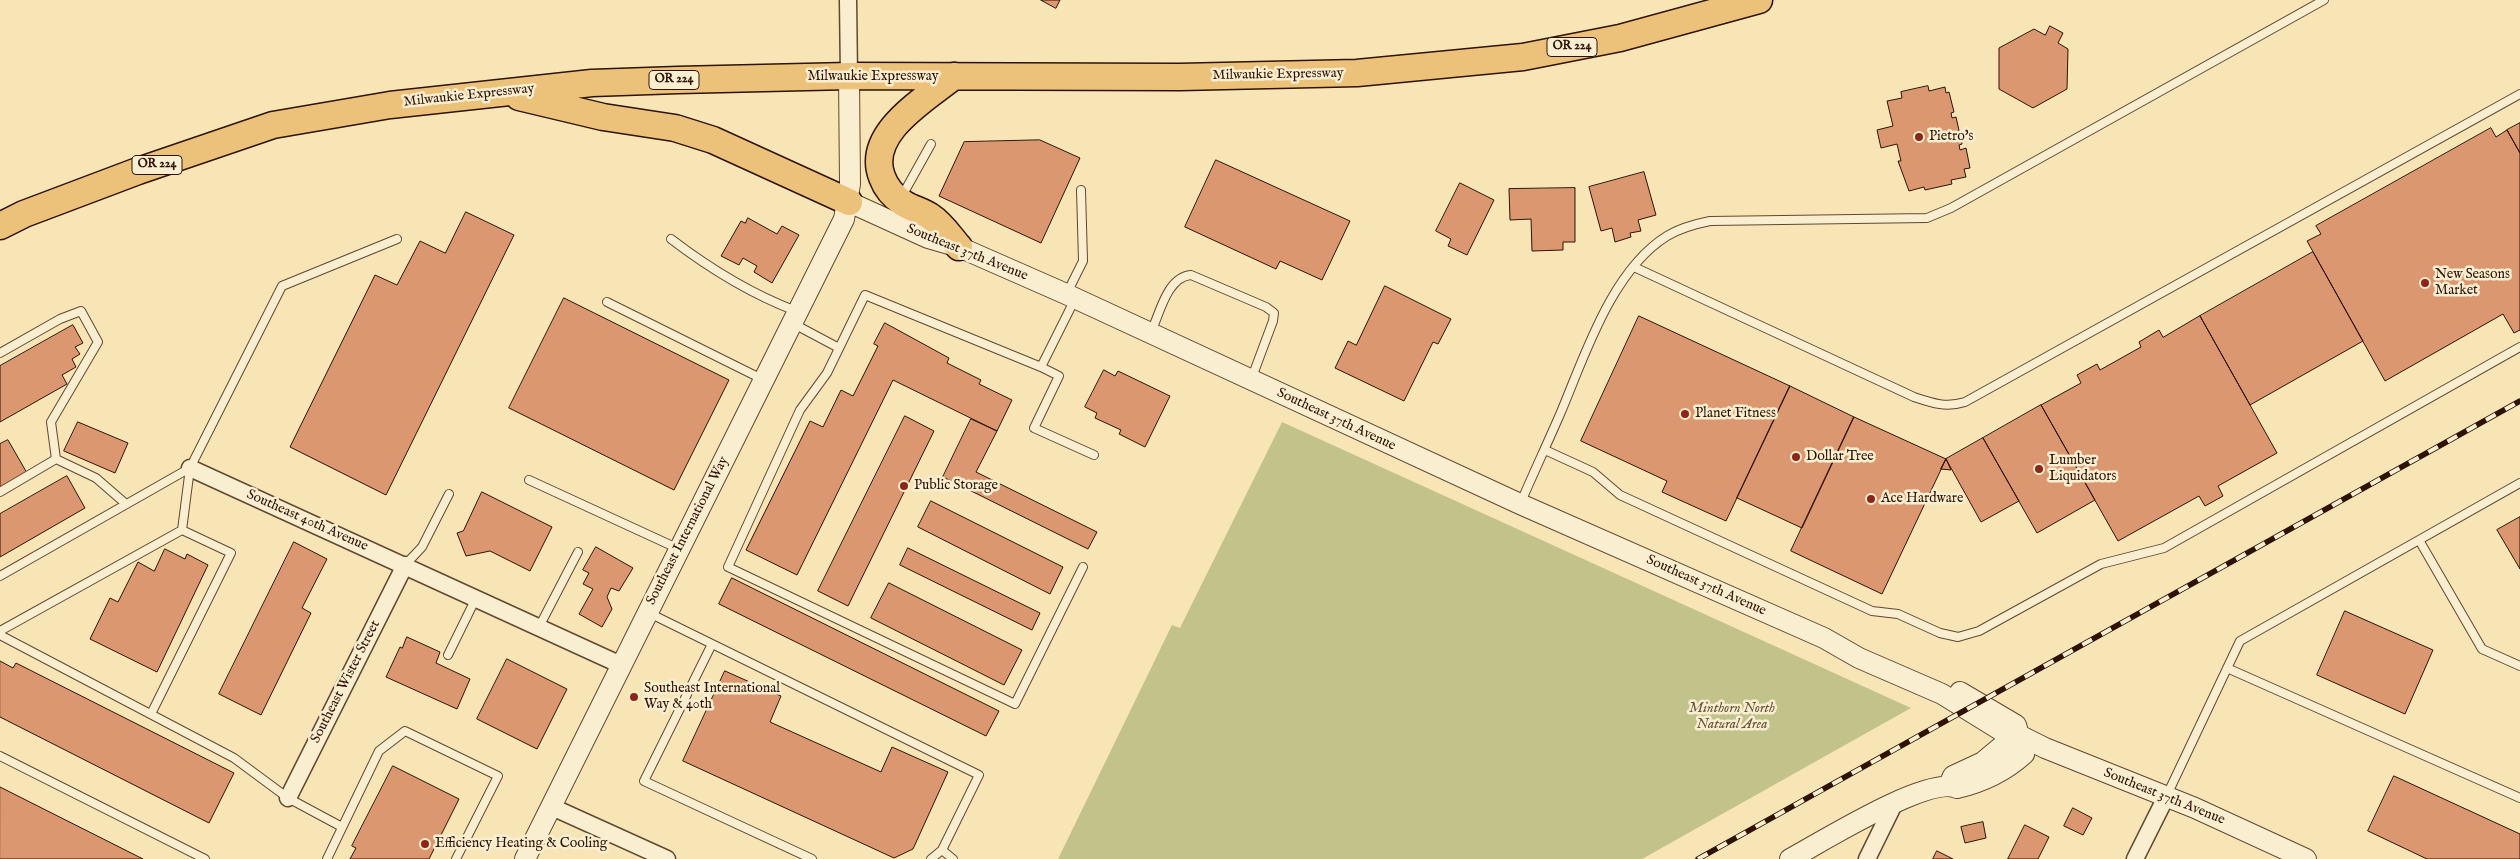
<!DOCTYPE html>
<style>
body{margin:0}
canvas{display:block;background:#f8e5b6}
</style>
<canvas width="2520" height="859"></canvas>
<script>
const context = document.querySelector('canvas').getContext('2d');
context.lineJoin = 'round';
function fillPath(path, color) { context.fillStyle = color; context.fill(path, 'evenodd'); }
function strokePath(path, color, width, dash) { context.strokeStyle = color; context.lineWidth = width; context.lineCap = dash ? 'butt' : 'round'; context.setLineDash(dash || []); context.stroke(path); }
function drawText(font, color, halo, rows, align = 'center') {
  context.font = font + ' "IM FELL English",serif'; context.lineWidth = 5; context.setLineDash([]); context.textBaseline = 'middle'; context.strokeStyle = halo; context.fillStyle = color; for (const [text, x, y, turn = 0] of rows) {
    context.save(); context.translate(x, y); context.rotate((+turn || 0) * Math.PI / 180); context.textAlign = isNaN(turn) ? turn : align; if (halo) context.strokeText(text, 0, 0); context.fillText(text, 0, 0); context.restore();
  }
}
fillPath(new Path2D(`
 M 1282,422 L 1911,708 L 1642,859 L 1058,859 L 1172,625 L 1180,628 Z`), '#c2c38b');
const building = new Path2D(`
 M 1041,0 L 1060,0 L 1056,8 Z
 M 2050,26 L 2063,33 L 2058,43 L 2068,49 L 2067,89 L 2033,108 L 1999,89 L 1999,48 L 2034,29 L 2045,35 Z
 M 1928,86 L 1929,91 L 1945,87 L 1946,93 L 1949,92 L 1954,112 L 1951,113 L 1952,118 L 1956,117 L 1962,144 L 1959,145 L 1960,150 L 1966,148 L 1970,168 L 1964,169 L 1966,177 L 1951,180 L 1952,184 L 1925,190 L 1924,187 L 1909,191 L 1898,161 L 1901,161 L 1897,144 L 1881,148 L 1877,130 L 1893,126 L 1887,101 L 1902,98 L 1901,92 Z
 M 2520,123 L 2520,153 L 2507,130 Z
 M 2491,128 L 2496,137 L 2507,130 L 2520,153 L 2520,330 L 2514,333 L 2503,314 L 2385,381 L 2307,241 L 2321,234 L 2316,226 Z
 M 1040,140 L 1080,158 L 1041,243 L 939,196 L 964,142 Z
 M 1216,160 L 1350,221 L 1322,280 L 1280,261 L 1276,269 L 1185,227 Z
 M 1644,172 L 1656,215 L 1638,220 L 1641,231 L 1630,233 L 1631,237 L 1615,242 L 1612,228 L 1601,231 L 1589,187 Z
 M 1460,183 L 1494,200 L 1467,255 L 1448,246 L 1451,239 L 1436,231 Z
 M 1575,188 L 1575,242 L 1563,242 L 1563,250 L 1532,251 L 1531,219 L 1510,220 L 1509,189 Z
 M 466,212 L 514,235 L 386,495 L 290,447 L 375,275 L 397,285 L 420,241 L 445,253 Z
 M 748,218 L 777,234 L 782,226 L 799,235 L 772,283 L 754,272 L 757,266 L 743,258 L 739,265 L 721,256 L 741,221 L 745,223 Z
 M 2313,252 L 2363,341 L 2250,405 L 2200,316 Z
 M 1385,286 L 1451,319 L 1438,344 L 1433,342 L 1404,401 L 1335,368 L 1348,341 L 1356,345 Z
 M 564,298 L 729,380 L 674,490 L 509,408 Z
 M 1639,316 L 1790,386 L 1726,521 L 1662,492 L 1667,481 L 1581,441 Z
 M 2200,316 L 2277,453 L 2218,486 L 2223,496 L 2205,506 L 2199,496 L 2118,541 L 2041,405 L 2081,383 L 2077,375 L 2097,364 L 2100,370 L 2141,347 L 2139,342 L 2159,330 L 2163,337 Z
 M 885,323 L 949,358 L 947,363 L 981,380 L 979,384 L 1012,400 L 997,431 L 893,380 L 797,575 L 746,550 L 810,421 L 823,427 L 841,390 L 853,396 L 878,346 L 874,344 Z
 M 73,325 L 83,343 L 75,347 L 80,354 L 72,359 L 76,367 L 62,375 L 67,384 L 0,422 L 0,366 Z
 M 1104,370 L 1115,376 L 1118,371 L 1170,396 L 1145,447 L 1119,434 L 1121,430 L 1095,418 L 1097,413 L 1085,407 Z
 M 1790,386 L 1854,417 L 1802,528 L 1737,498 Z
 M 2041,405 L 2095,500 L 2037,533 L 1983,438 Z
 M 905,416 L 934,431 L 848,606 L 818,591 Z
 M 1854,417 L 1946,459 L 1882,594 L 1791,551 Z
 M 971,419 L 997,431 L 976,472 L 1097,532 L 1088,549 L 943,477 Z
 M 78,422 L 128,443 L 115,473 L 64,451 Z
 M 1983,438 L 2019,501 L 1981,522 L 1946,459 Z
 M 8,440 L 27,473 L 0,488 L 0,444 Z
 M 1946,459 L 1951,470 L 1941,469 Z
 M 67,476 L 85,508 L 0,557 L 0,514 Z
 M 482,492 L 552,527 L 530,571 L 490,551 L 466,556 L 457,533 L 463,531 Z
 M 931,501 L 1063,567 L 1050,594 L 918,527 Z
 M 2520,517 L 2520,569 L 2497,530 Z
 M 294,542 L 327,559 L 302,608 L 311,613 L 261,715 L 219,694 Z
 M 596,547 L 633,568 L 619,591 L 611,588 L 607,597 L 612,609 L 602,627 L 579,614 L 593,589 L 583,584 L 589,573 L 583,570 Z
 M 908,548 L 1040,613 L 1032,630 L 900,565 Z
 M 165,549 L 185,559 L 187,554 L 208,565 L 157,672 L 90,639 L 110,598 L 118,602 L 138,562 L 154,571 Z
 M 732,578 L 999,711 L 986,736 L 719,604 Z
 M 889,583 L 1022,650 L 1004,685 L 871,618 Z
 M 2345,611 L 2433,650 L 2405,714 L 2317,675 Z
 M 407,637 L 440,652 L 436,663 L 470,679 L 457,709 L 386,677 L 400,647 L 402,648 Z
 M 507,659 L 567,689 L 537,749 L 477,719 Z
 M 0,661 L 13,668 L 16,663 L 234,773 L 209,823 L 0,717 Z
 M 725,671 L 781,696 L 770,722 L 881,772 L 892,747 L 948,772 L 913,849 L 894,858 L 683,761 Z
 M 393,766 L 459,799 L 429,859 L 350,859 L 356,848 L 352,846 Z
 M 2394,776 L 2520,834 L 2520,859 L 2427,859 L 2368,831 Z
 M 0,787 L 143,859 L 0,859 Z
 M 2073,808 L 2092,818 L 2083,835 L 2064,826 Z
 M 1983,822 L 1986,838 L 1965,843 L 1961,827 Z
 M 2025,825 L 2049,837 L 2038,859 L 2008,859 Z
 M 1937,851 L 1953,859 L 1933,859 Z`);
fillPath(building, '#db9770');
strokePath(building, '#2e1305', 1);
const service = new Path2D(`
 M 902,196 L 931,144
 M 671,239 C 709,268 751,294 796,311
 M 1634,267 L 1914,397 C 1932,403 1946,408 1965,402 L 2520,94
 M 1067,293 L 1083,261 L 1081,190
 M 1075,299 L 1041,367 L 1059,376 L 1034,428 L 1094,455
 M 607,302 L 762,379
 M 792,323 L 839,348
 M 1151,332 C 1160,313 1167,277 1191,275 L 1266,307 L 1274,313 L 1273,321 L 1251,380
 M 0,353 L 60,319 L 81,311 L 98,342 L 51,422 L 56,459
 M 1041,367 L 865,295 L 827,373 L 800,410 L 728,567 L 1015,704 L 1083,567
 M 1545,450 L 1593,472 L 1620,495 L 1872,611 L 1898,614 L 1940,633 L 1958,637 L 1979,631 L 2101,564 L 2164,548 L 2520,347
 M 56,459 L 96,478 L 126,504
 M 529,480 L 679,549
 M 0,492 L 56,459
 M 1521,502 C 1534,472 1548,442 1561,412 C 1585,355 1612,270 1667,236 C 1680,228 1695,224 1710,221 L 1927,218 L 1951,208 L 2324,0
 M 2419,540 L 2482,649 L 2520,666
 M 405,565 L 422,547 L 449,494
 M 0,576 L 190,468
 M 649,613 L 979,775 L 942,850 L 931,859
 M 539,627 L 578,552
 M 0,631 L 182,530 L 190,468 L 282,286 L 397,239
 M 0,635 L 234,758 L 288,798 L 342,827
 M 712,644 L 644,781 L 812,859
 M 448,655 L 476,598
 M 2227,668 L 2520,798
 M 151,714 L 231,553 L 182,530
 M 0,756 L 205,859
 M 2167,795 L 2240,641 L 2520,483
 M 942,850 L 953,859
 M 327,859 L 379,751 L 405,731 L 498,776 L 456,859`);
const minor = new Path2D(`
 M 848,0 L 849,76
 M 190,468 L 621,665
 M 288,798 L 405,565
 M 552,807 L 667,859
 M 1867,859 L 1895,802
 M 2135,859 L 2166,797`);
const tertiary = new Path2D(`
 M 849,202 L 928,238 L 959,247 L 1066,294 L 1520,504 L 1824,638 L 1859,658 L 1942,694 L 2005,733 L 2021,736 L 2045,748 L 2195,808 L 2306,859
 M 1949,785 L 1953,776 L 1983,762 L 2007,742 L 2021,736
 M 525,859 L 844,219 L 850,184 L 849,76
 M 1790,859 C 1820,843 1928,775 1957,788 C 1983,782 2004,772 2024,754 L 2016,725 L 1960,692`);
const trunk = new Path2D(`
 M 954,76 C 926,99 865,133 882,177 C 886,188 894,197 903,203 C 912,209 923,211 931,217 C 942,224 951,238 959,247
 M 519,97 L 603,117 L 675,128 L 713,140 L 849,202
 M 0,226 L 24,214 L 138,171 L 273,125 L 390,105 L 592,83 L 678,80 L 849,76 L 1180,77 L 1357,73 L 1523,57 L 1620,38 L 1759,0`);
strokePath(service, '#604831', 10);
strokePath(minor, '#604831', 19);
strokePath(tertiary, '#604831', 22);
strokePath(trunk, '#2e1305', 29);
strokePath(service, '#faeed0', 8);
strokePath(minor, '#faeed0', 16);
strokePath(tertiary, '#faeed0', 20);
strokePath(trunk, '#ecc27b', 26);
const rail = new Path2D(`
 M 1698,859 L 2520,401`);
strokePath(rail, '#2e1305', 5.5);
strokePath(rail, '#faeed0', 4, [11]);
for (const [x, y, r, color] of [
 [1919,137,5,"#8f2418"],
 [2425,283,5,"#8f2418"],
 [1685,414,5,"#8f2418"],
 [1796,457,5,"#8f2418"],
 [2039,469,5,"#8f2418"],
 [904,486,5,"#8f2418"],
 [1871,499,5,"#8f2418"],
 [634,697,5,"#8f2418"],
 [425,844,5,"#8f2418"]
]) { const dot = new Path2D(); dot.arc(x, y, r, 0, 2 * Math.PI); context.fillStyle = color; context.fill(dot); strokePath(dot, '#faeed0', 2); }
for (const [x, y, w] of [
 [1572,47,50],
 [674,80,50],
 [157,165,50]
]) { const box = new Path2D(); box.roundRect(x - w / 2, y - 9.5, w, 19, 4); context.fillStyle = '#faeed0'; context.fill(box); strokePath(box, '#2e1305', 1); }
drawText('bold 12px', '#2e1305', null, [
 ["OR 224",1572,47],
 ["OR 224",674,80],
 ["OR 224",157,165]
]);
drawText('14px', '#2e1305', '#faeed0', [
 ["Milwaukie Expressway",1278,75,-1],
 ["Milwaukie Expressway",873,77],
 ["Milwaukie Expressway",469,96,-6],
 ["Southeast 37th Avenue",967,253,22],
 ["Southeast 37th Avenue",1336,420,25],
 ["Southeast 40th Avenue",307,521,24],
 ["Southeast International Way",688,531,-63],
 ["Southeast 37th Avenue",1706,586,24],
 ["Southeast Wister Street",346,682,-63],
 ["Southeast 37th Avenue",2164,797,22]
]);
drawText('14px', '#2e1305', '#faeed0', [
 ["Pietro's",1929,137],
 ["New Seasons",2435,275],
 ["Market",2435,291],
 ["Planet Fitness",1695,414],
 ["Dollar Tree",1806,457],
 ["Lumber",2049,461],
 ["Liquidators",2049,477],
 ["Public Storage",914,486],
 ["Ace Hardware",1881,499],
 ["Southeast International",644,689],
 ["Way & 40th",644,705],
 ["Efficiency Heating & Cooling",435,844]
], 'left');
drawText('italic 14px', '#625134', '#faeed0', [
 ["Minthorn North",1732,709],
 ["Natural Area",1732,725]
]);
</script>
